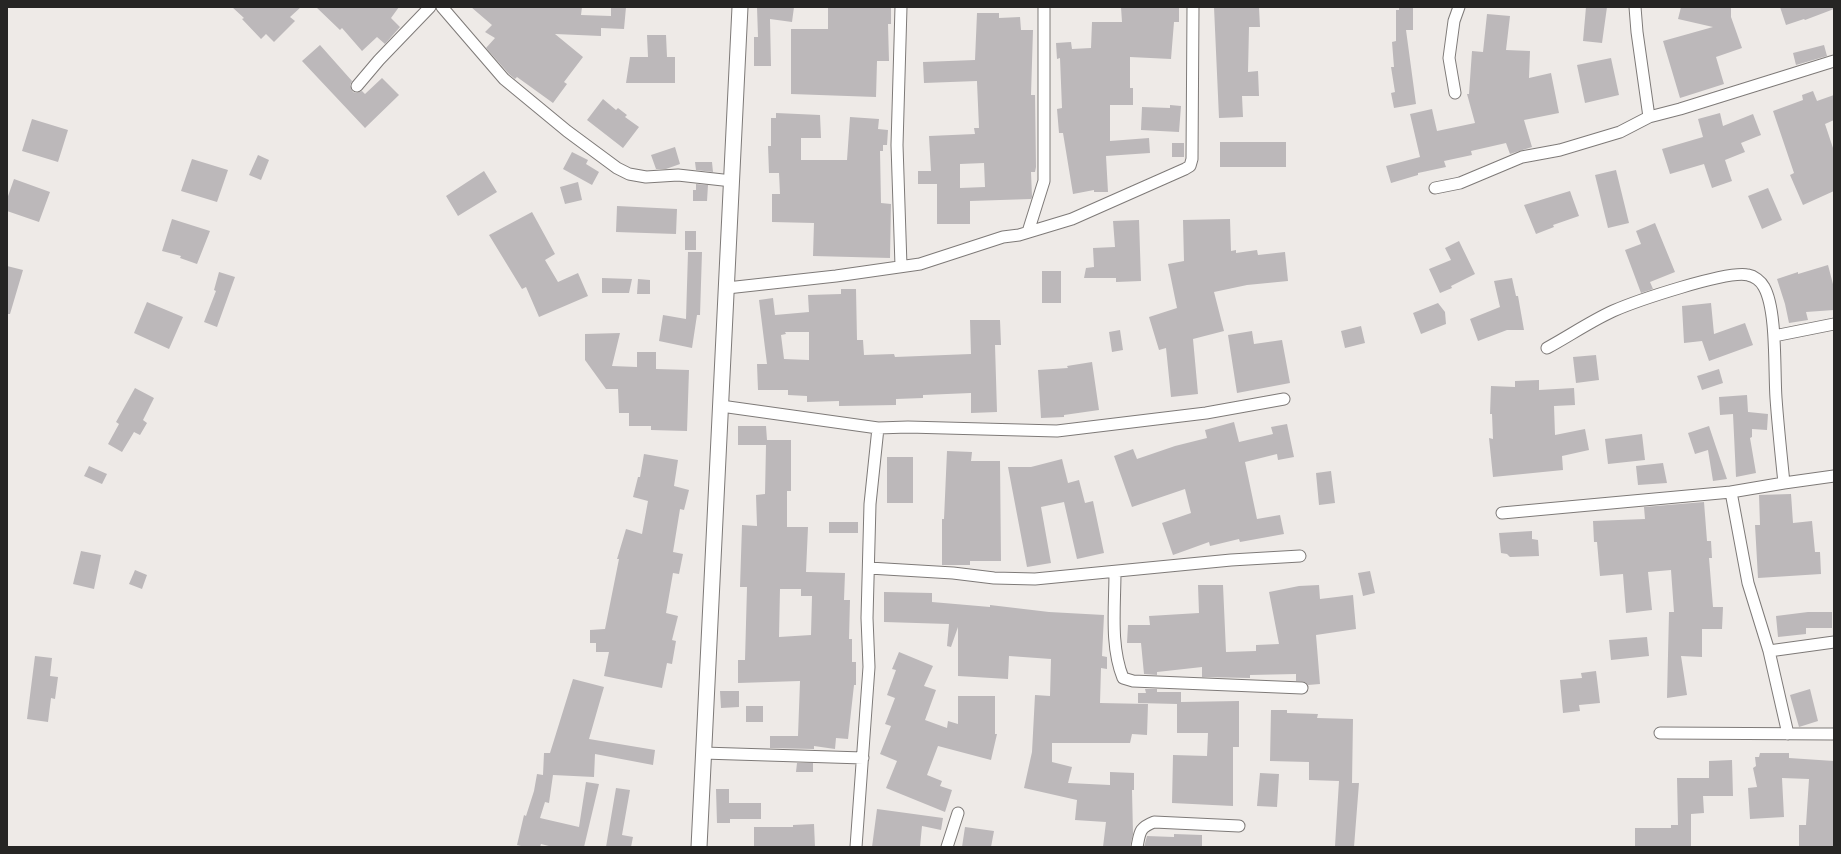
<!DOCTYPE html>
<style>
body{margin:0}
#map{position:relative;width:1841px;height:854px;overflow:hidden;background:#eeeae7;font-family:Ubuntu,sans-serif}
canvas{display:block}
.frame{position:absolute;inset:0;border:8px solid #262524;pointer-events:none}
</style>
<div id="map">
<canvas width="1841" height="854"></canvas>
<div class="frame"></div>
</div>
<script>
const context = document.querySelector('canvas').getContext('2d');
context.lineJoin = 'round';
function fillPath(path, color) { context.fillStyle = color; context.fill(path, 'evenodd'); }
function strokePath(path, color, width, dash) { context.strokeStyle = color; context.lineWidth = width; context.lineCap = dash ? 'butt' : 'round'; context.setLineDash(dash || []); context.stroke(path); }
fillPath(new Path2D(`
 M 232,7 L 301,7 L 290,17 L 295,21 L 274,42 L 266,34 L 261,39 L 242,19 L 244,18 Z
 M 316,7 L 399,7 L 391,18 L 400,27 L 385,44 L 377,37 L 362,51 L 342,28 L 340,30 Z
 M 471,7 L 582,7 L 581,15 L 611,16 L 611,7 L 626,7 L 624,29 L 601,28 L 601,36 L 555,34 L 583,57 L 564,82 L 567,84 L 553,103 L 517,77 L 515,79 L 509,74 L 486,48 L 495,38 L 485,32 L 492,25 Z
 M 757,7 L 794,7 L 792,22 L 770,19 L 771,66 L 754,66 L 754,37 L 758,37 Z
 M 828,7 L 891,7 L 891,24 L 888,24 L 889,61 L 877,61 L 876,97 L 791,94 L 791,29 L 828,29 Z
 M 1121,7 L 1179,7 L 1179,22 L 1174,22 L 1171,59 L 1130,57 L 1130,88 L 1133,88 L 1133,105 L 1110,105 L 1110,141 L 1149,138 L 1150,153 L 1106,156 L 1108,192 L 1094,192 L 1094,190 L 1073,194 L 1063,133 L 1059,133 L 1057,109 L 1062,108 L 1060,58 L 1057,59 L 1056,43 L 1071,42 L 1072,49 L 1091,48 L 1092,22 L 1122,22 Z
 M 1214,7 L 1259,7 L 1260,27 L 1249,27 L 1248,72 L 1258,71 L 1259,96 L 1242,96 L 1243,117 L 1219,118 Z
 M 1399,7 L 1413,7 L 1413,30 L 1406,30 L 1416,104 L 1394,108 L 1391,93 L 1395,92 L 1391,67 L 1394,67 L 1392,42 L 1396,41 L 1396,10 L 1399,10 Z
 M 1586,7 L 1607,7 L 1602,43 L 1583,41 Z
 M 1681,7 L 1731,7 L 1731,17 L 1742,48 L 1716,57 L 1724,84 L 1680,98 L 1663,41 L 1713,27 L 1678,19 Z
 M 1780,7 L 1834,7 L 1834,9 L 1805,20 L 1804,19 L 1786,25 Z
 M 977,13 L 999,13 L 999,18 L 1020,17 L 1021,30 L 1033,30 L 1031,95 L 1035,95 L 1036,167 L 1035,172 L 1031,172 L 1032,197 L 1031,199 L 970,201 L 970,224 L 937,224 L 937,184 L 918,184 L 918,171 L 931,171 L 929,136 L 975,134 L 974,128 L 979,128 L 977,82 L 977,81 L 924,83 L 923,62 L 975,60 ZM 984,163 L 985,187 L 960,188 L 960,164 Z
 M 1487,14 L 1510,16 L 1506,50 L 1530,51 L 1529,78 L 1551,73 L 1559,113 L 1524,120 L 1532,147 L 1510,154 L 1506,143 L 1471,151 L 1472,155 L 1444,161 L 1446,167 L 1418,173 L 1418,175 L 1391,183 L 1386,166 L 1420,157 L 1410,114 L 1432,109 L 1437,131 L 1475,123 L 1467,94 L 1469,94 L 1472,51 L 1483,52 Z
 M 647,35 L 666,35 L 667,57 L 675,57 L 675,83 L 626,83 L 630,57 L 648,57 Z
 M 320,45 L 352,81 L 350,85 L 353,92 L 356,93 L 362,91 L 365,94 L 382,78 L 399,95 L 365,128 L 302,61 Z
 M 1824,45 L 1827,56 L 1796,65 L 1793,53 Z
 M 1611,58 L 1619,95 L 1585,103 L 1577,65 Z
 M 1813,91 L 1817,101 L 1834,95 L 1834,120 L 1825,124 L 1834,151 L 1834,191 L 1803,205 L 1790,175 L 1794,173 L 1773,111 L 1803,100 L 1802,95 Z
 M 603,99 L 616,110 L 618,108 L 627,115 L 625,117 L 639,127 L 623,148 L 587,120 Z
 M 1170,105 L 1181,106 L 1179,132 L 1141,130 L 1142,107 L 1170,108 Z
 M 776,113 L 820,115 L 821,138 L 801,138 L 801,160 L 847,160 L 850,117 L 879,119 L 878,129 L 888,130 L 887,145 L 883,145 L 883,151 L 880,151 L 881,203 L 891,204 L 890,258 L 813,256 L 814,223 L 772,222 L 772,194 L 780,194 L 779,173 L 769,173 L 768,146 L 771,146 L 771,118 L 776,118 Z
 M 1720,113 L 1723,126 L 1753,114 L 1761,135 L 1741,143 L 1745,152 L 1725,160 L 1732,181 L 1712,188 L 1704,164 L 1670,174 L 1662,149 L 1703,137 L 1698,119 Z
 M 32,119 L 68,130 L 58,162 L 22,151 Z
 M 1220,142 L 1286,142 L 1286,167 L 1220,167 Z
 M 1172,143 L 1184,143 L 1184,157 L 1172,157 Z
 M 675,147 L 680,164 L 666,169 L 656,169 L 651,155 Z
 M 572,152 L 588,160 L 586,164 L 599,172 L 592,185 L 563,169 Z
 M 258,155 L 269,160 L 261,180 L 249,175 Z
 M 192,159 L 228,170 L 217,202 L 181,191 Z
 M 695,162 L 712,162 L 713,172 L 696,170 Z
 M 1616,170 L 1629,223 L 1608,228 L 1595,175 Z
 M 484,171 L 497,192 L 458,216 L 446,196 Z
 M 14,179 L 50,192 L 39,222 L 7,211 L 7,199 Z
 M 578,182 L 582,200 L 565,204 L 560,187 Z
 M 696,184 L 708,185 L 707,201 L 693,201 L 693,190 L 696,190 Z
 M 1768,188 L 1782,220 L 1762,229 L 1748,196 Z
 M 1570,191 L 1579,216 L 1553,225 L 1554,227 L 1536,234 L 1524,205 Z
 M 617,206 L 677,209 L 676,234 L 616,232 Z
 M 532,212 L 555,254 L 545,260 L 558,282 L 578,273 L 588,296 L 539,317 L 526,287 L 522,289 L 489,235 Z
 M 172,219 L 210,231 L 197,264 L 180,258 L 181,256 L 162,251 Z
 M 1230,219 L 1231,251 L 1236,250 L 1236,253 L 1257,250 L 1258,255 L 1285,252 L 1288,281 L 1247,285 L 1214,292 L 1224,331 L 1193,339 L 1198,394 L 1171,397 L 1166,348 L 1159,350 L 1149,317 L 1177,308 L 1168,264 L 1184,261 L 1183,220 Z
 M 1139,220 L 1141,281 L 1116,282 L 1116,278 L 1084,278 L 1086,268 L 1094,267 L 1093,248 L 1115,247 L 1113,221 Z
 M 1655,223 L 1675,272 L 1650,282 L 1653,289 L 1641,293 L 1625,250 L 1641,244 L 1636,231 Z
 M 685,231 L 696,231 L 696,250 L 685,250 Z
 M 1459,241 L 1475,274 L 1451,286 L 1452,288 L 1440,293 L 1429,269 L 1451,260 L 1445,248 Z
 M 688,252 L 702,252 L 700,315 L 697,315 L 692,348 L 659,341 L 663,315 L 686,319 Z
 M 1828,265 L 1834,288 L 1834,310 L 1806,312 L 1808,320 L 1789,323 L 1785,304 L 1777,279 L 1798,272 L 1798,274 Z
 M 7,266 L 23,270 L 10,314 L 7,314 Z
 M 1042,271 L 1061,271 L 1061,303 L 1042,303 Z
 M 219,272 L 235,277 L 217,327 L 204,322 L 216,291 L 214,290 Z
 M 602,278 L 632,279 L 629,293 L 602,293 Z
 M 1512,278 L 1516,296 L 1518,296 L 1524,330 L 1507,330 L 1478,341 L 1470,319 L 1500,307 L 1494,281 Z
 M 638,279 L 650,280 L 650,294 L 637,294 Z
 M 841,289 L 856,289 L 857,340 L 863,340 L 864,355 L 894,354 L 895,357 L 971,354 L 970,320 L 1000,320 L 1001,345 L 995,345 L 997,412 L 971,413 L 971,393 L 923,395 L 923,398 L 896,399 L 896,405 L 839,406 L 839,401 L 807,402 L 807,396 L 788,395 L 788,390 L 758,390 L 757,364 L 767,364 L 759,300 L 773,298 L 775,315 L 809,312 L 808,295 L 841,294 ZM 785,332 L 809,332 L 809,360 L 784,359 L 781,335 L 786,334 Z
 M 147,302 L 183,317 L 169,349 L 134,333 Z
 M 1438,303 L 1445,312 L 1446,324 L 1421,334 L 1413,313 Z
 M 1711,303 L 1714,334 L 1745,323 L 1753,345 L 1709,361 L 1702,341 L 1684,343 L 1682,306 Z
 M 1361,326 L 1365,343 L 1345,348 L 1341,331 Z
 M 1120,330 L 1123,350 L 1112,352 L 1109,332 Z
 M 1252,331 L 1254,344 L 1282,340 L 1290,383 L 1237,393 L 1228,335 Z
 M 620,333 L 612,366 L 637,367 L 637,352 L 656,352 L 656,369 L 689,370 L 687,431 L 651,430 L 651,426 L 629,426 L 629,413 L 619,413 L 618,389 L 606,389 L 585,360 L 585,334 Z
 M 1596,355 L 1599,380 L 1576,383 L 1573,357 Z
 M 1092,362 L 1099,410 L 1064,415 L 1064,417 L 1041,418 L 1038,370 L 1068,368 L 1067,366 Z
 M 1719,369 L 1723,383 L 1702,390 L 1697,376 Z
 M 1539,380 L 1539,390 L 1574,388 L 1575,405 L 1554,406 L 1555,435 L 1585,429 L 1589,450 L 1562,456 L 1563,470 L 1493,477 L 1489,438 L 1493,439 L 1492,414 L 1490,414 L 1491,386 L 1515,387 L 1515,381 Z
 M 135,388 L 154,398 L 143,420 L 147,423 L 140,435 L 134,432 L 122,452 L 108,444 L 119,424 L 116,422 Z
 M 1747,395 L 1748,412 L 1768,414 L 1767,430 L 1752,429 L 1752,437 L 1750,438 L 1756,473 L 1736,477 L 1733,414 L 1720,415 L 1719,397 Z
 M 1234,422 L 1239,442 L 1273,434 L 1271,427 L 1287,424 L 1294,457 L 1278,460 L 1277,454 L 1245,462 L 1257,519 L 1280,515 L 1284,534 L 1240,542 L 1239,539 L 1210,546 L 1209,542 L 1173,555 L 1162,523 L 1191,513 L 1185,489 L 1132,507 L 1114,456 L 1133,449 L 1137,459 L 1175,446 L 1207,438 L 1205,430 Z
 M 738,426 L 766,426 L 767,440 L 791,440 L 791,491 L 787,491 L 787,527 L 808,527 L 806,572 L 845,573 L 844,600 L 850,600 L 849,639 L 852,639 L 852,662 L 856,662 L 856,685 L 854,685 L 848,739 L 836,738 L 835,749 L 814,746 L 814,749 L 770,748 L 770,736 L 798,736 L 800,681 L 738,683 L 738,660 L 745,660 L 747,587 L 740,587 L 742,525 L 757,526 L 756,495 L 765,494 L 766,445 L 738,445 ZM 780,589 L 801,589 L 801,596 L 812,596 L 811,635 L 779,637 Z
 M 1709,426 L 1716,447 L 1727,479 L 1713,481 L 1708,450 L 1695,454 L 1688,433 Z
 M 1642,434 L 1645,460 L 1608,464 L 1605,439 Z
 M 947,451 L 972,452 L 971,461 L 1000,461 L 1001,561 L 970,561 L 970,565 L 942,565 L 942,519 L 944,519 Z
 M 644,454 L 678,460 L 674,486 L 689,490 L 684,510 L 680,509 L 673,552 L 683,554 L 679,574 L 673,573 L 666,613 L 678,616 L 672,640 L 676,641 L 672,664 L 667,663 L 662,688 L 604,676 L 609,652 L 596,652 L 596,643 L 590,643 L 590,630 L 605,629 L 619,559 L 617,559 L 626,529 L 642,534 L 648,501 L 633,497 L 638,477 L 640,477 Z
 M 887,457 L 913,457 L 913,503 L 887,503 Z
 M 1062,459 L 1068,483 L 1079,480 L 1085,503 L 1093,501 L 1104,553 L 1077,559 L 1064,502 L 1041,507 L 1051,563 L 1027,567 L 1008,467 L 1031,467 Z
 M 1663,463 L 1667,483 L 1638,485 L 1636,466 Z
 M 89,466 L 107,474 L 102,484 L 84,476 Z
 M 1331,471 L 1335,503 L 1319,505 L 1316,473 Z
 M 1791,494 L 1793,523 L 1812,521 L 1815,552 L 1820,552 L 1821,574 L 1758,578 L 1755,525 L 1760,525 L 1759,495 Z
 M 1704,502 L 1707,541 L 1711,541 L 1712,558 L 1709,558 L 1713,607 L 1723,607 L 1722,629 L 1702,629 L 1702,657 L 1681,656 L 1687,695 L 1667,698 L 1669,612 L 1674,612 L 1671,570 L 1648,572 L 1652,610 L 1626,613 L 1623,574 L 1600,576 L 1597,542 L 1594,542 L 1593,521 L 1645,519 L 1644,507 Z
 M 829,522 L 858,522 L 858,533 L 829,533 Z
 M 1532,531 L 1532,539 L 1538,540 L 1539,556 L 1510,557 L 1507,554 L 1501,553 L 1499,533 Z
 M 81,551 L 101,555 L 94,589 L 73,584 Z
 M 135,570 L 147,575 L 142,589 L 129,584 Z
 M 1370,571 L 1375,593 L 1363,596 L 1358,573 Z
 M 1198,585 L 1223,585 L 1226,652 L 1256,651 L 1256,645 L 1279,644 L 1269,592 L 1299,586 L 1319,585 L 1320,599 L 1353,595 L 1356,629 L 1316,635 L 1320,684 L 1308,685 L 1305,682 L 1296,681 L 1296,674 L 1250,675 L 1250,678 L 1202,677 L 1202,667 L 1157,672 L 1157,675 L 1144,674 L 1141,643 L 1127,643 L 1128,625 L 1150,625 L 1149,616 L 1199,613 Z
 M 884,592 L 932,593 L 932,602 L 990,607 L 990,605 L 1049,612 L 1104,615 L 1102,656 L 1107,657 L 1107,669 L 1101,668 L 1100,703 L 1148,704 L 1147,735 L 1132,734 L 1130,743 L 1052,743 L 1052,762 L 1072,767 L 1068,783 L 1110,785 L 1110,772 L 1134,773 L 1134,790 L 1132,790 L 1133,834 L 1130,847 L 1103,847 L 1106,822 L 1075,820 L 1077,800 L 1024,788 L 1032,752 L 1035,695 L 1050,696 L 1051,659 L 1009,656 L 1008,679 L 958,676 L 958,627 L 951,647 L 947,646 L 949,624 L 884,622 Z
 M 1808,612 L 1832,612 L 1832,628 L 1806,628 L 1806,634 L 1778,637 L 1776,616 Z
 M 1647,637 L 1649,656 L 1611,660 L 1609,640 Z
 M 899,652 L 933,666 L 924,686 L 936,690 L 925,720 L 947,728 L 948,721 L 958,724 L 958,696 L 995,696 L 995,734 L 997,734 L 991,760 L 938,746 L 927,775 L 942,781 L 940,786 L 952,790 L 945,812 L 886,788 L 897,761 L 880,754 L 891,726 L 885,724 L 895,698 L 887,695 L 896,670 L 892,669 Z
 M 35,656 L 52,658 L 50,676 L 58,677 L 55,699 L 51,698 L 48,722 L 27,719 Z
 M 1596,671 L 1600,703 L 1579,705 L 1580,711 L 1563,713 L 1560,680 L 1582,678 L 1581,673 Z
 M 573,679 L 604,687 L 589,739 L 655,750 L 653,765 L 595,754 L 594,777 L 553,775 L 549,803 L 545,802 L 540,818 L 579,827 L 586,782 L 599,784 L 584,847 L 553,847 L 541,844 L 540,847 L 525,847 L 517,845 L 524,815 L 526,816 L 534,791 L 537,774 L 543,775 L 544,753 L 550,753 Z
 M 1145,689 L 1157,689 L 1157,692 L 1181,692 L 1181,702 L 1239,701 L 1239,747 L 1233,747 L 1233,806 L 1172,803 L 1173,755 L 1207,756 L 1208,733 L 1177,733 L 1177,704 L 1138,703 L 1138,693 L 1146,693 Z
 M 1810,689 L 1818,721 L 1799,727 L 1790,695 Z
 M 720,691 L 739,691 L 739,707 L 721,708 Z
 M 746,706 L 763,706 L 763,722 L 746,722 Z
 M 1271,710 L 1287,710 L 1287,713 L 1318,714 L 1317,718 L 1353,719 L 1352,783 L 1359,783 L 1354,847 L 1335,846 L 1339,781 L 1309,780 L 1309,762 L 1270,761 Z
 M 1760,753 L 1789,753 L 1789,758 L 1834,761 L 1834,847 L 1799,847 L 1799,825 L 1806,825 L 1809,779 L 1782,778 L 1784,817 L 1750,819 L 1748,788 L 1757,787 L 1753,768 L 1756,766 L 1755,757 L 1759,757 Z
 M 1732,760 L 1733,796 L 1703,796 L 1704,813 L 1691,814 L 1691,847 L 1635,847 L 1635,828 L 1671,828 L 1671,825 L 1678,825 L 1677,778 L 1709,778 L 1709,761 Z
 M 797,763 L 813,763 L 813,772 L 796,772 Z
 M 1260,773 L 1279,774 L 1277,807 L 1257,806 Z
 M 616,788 L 630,790 L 622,835 L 633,837 L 631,847 L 606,847 Z
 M 716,789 L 729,789 L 729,803 L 761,803 L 761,819 L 730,819 L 730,823 L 717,823 Z
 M 877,809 L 943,818 L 941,830 L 922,826 L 920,847 L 872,847 Z
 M 814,824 L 815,847 L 754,847 L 754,827 L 793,827 L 793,825 Z
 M 965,827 L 994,831 L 991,847 L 962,847 Z
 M 1174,834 L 1202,835 L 1202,847 L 1144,847 L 1147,836 L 1174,837 Z`), '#bcb8ba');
const street = new Path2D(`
 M 442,7 L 504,79 L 567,131 L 617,168 L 629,174 L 646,177 L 678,175 L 732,181
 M 1635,7 L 1637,32 L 1649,117
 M 357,86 L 379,60 L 430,7
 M 1455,93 L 1449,58 L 1454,21 L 1459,7
 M 1435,188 L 1460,183 L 1522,157 L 1560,150 L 1620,132 L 1649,117 L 1680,109 L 1834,61
 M 1028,232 L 1044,181 L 1044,7
 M 901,266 L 897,145 L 901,7
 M 727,288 L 836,276 L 920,264 L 1003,237 L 1019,235 L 1072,219 L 1185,169 L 1190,166 L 1192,159 L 1193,7
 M 1774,336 L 1834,324
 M 1547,348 C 1569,336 1591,321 1613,311 C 1636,301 1727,270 1748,275 C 1754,276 1761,281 1764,287 C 1777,310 1774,369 1776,398 C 1778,426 1781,454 1784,483
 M 721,406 L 878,428 L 908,427 L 1057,431 L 1206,413 L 1284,399
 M 1731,492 L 1748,583 L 1769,651 L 1788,734
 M 1502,513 L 1731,492 L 1784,483 L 1834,476
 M 869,568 L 953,573 L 994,578 L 1035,579 L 1231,560 L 1300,556
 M 1115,572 C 1115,606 1110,646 1123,678 L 1133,681 L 1302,688
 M 1769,651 L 1834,642
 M 1660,733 L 1834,734
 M 703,753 L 863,758
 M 856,847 L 869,667 L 867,618 L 870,504 L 878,428
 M 947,847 L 958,813
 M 1137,847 C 1140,832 1139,828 1154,822 L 1239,826`);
const secondary = new Path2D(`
 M 699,847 L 740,7`);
strokePath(street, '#7e7a78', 13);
strokePath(secondary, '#7e7a78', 17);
strokePath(street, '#fff', 11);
strokePath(secondary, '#fff', 15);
</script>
